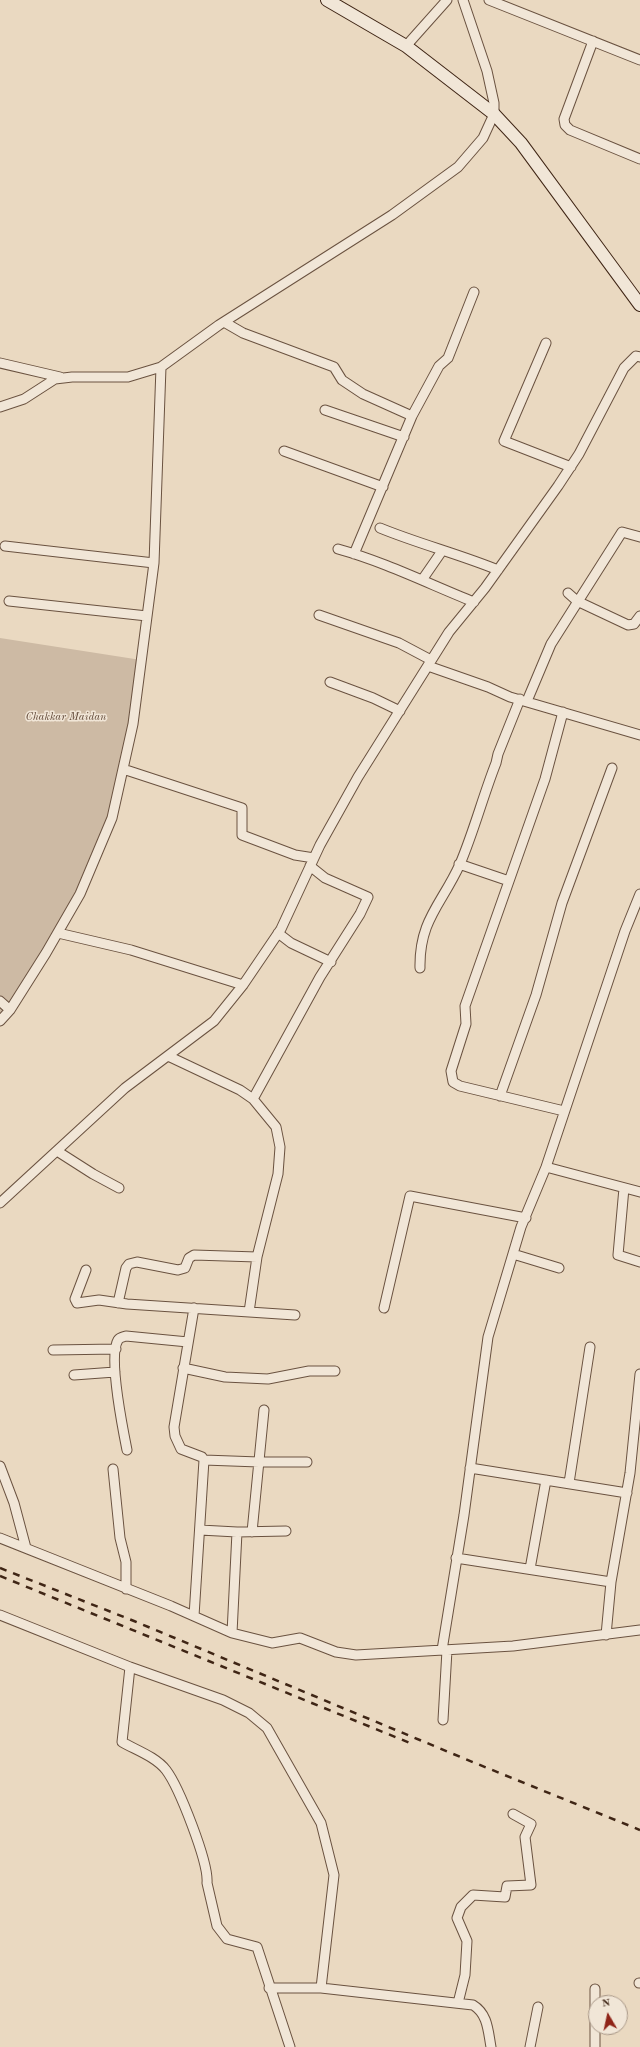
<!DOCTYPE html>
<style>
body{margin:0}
#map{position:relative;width:640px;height:2047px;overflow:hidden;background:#ead9c1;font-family:"Old Standard TT",serif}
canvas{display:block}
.north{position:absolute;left:588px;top:1995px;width:40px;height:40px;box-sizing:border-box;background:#f1e6d7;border:1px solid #aa9989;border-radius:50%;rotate:351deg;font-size:11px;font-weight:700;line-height:16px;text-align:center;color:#3f2515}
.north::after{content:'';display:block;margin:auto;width:14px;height:18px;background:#8f2418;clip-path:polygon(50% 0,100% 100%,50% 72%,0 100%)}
</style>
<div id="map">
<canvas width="640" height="2047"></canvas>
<div class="north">N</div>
</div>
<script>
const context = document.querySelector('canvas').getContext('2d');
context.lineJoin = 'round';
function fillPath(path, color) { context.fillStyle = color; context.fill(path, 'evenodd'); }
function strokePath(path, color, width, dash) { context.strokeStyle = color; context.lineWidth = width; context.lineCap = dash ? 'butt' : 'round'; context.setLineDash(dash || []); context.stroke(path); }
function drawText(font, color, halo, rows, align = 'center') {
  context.font = font + ' "Old Standard TT",serif'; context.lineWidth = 3; context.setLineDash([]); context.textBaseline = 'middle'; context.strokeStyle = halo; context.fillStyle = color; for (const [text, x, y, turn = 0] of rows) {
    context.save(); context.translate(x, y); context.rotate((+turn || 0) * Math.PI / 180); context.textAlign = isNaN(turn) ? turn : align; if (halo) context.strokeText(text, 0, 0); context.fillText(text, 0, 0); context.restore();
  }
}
fillPath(new Path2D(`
 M 0,638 L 141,660 L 112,818 L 80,894 L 0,1021 Z`), '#cdbaa4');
const minor = new Path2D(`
 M 489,0 L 640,60
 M 593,41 L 564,119 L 565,125 L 570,130 L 640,159
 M 406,46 L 447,0
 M 224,322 L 243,333 L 334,367 L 342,380 L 363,394 L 412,416
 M 546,343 L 504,441 L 571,467
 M 0,363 L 60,377
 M 0,407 L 24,399 L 55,379 L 72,377 L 128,377 L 161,367 L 219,325 L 392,215 L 458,167 L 483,138 L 494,114 L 494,103 L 487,71 L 463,0
 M 325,410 L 404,437
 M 284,451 L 383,487
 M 380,528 C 419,544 459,554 498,570
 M 5,546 L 154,563
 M 338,549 C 385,562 429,584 474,602
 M 354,554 L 412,416 L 439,366 L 448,358 L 474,292
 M 422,580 L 442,551
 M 568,593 L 577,601 L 628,625 L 634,624 L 640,616
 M 9,601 L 147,616
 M 319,615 L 399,643 L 431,660
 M 428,666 L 488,687 L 510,697 L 640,735
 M 330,682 L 373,698 L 400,711
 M 527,701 L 551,644 L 622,532 L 640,537
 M 563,712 L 545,779 L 465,1006 L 466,1024 L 451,1071 L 453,1082 L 460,1086 L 564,1111
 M 123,769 L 242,808 L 242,835 L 295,855 L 314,858
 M 459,864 L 509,881
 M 58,933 L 131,950 L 243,985
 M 278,933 L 291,943 L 331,962
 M 420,968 C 419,920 442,904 460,864 C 474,831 483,796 496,763 L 498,754 L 520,699
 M 0,1001 L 10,1010
 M 0,1021 L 10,1010 L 46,953 L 80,894 L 112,818 L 133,724 L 154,563 L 161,367
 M 168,1056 L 240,1090 L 253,1099 L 276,1127 L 280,1147 L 278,1174 L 257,1257 L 249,1312
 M 500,1096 L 536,995 L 562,903 L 612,768
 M 253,1099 L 320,977 L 360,914 L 368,897 L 325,878 L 310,866
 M 57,1151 L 93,1174 L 119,1188
 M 546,1167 L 640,1192
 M 624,1188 L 618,1255 L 640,1262
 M 0,1203 L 125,1088 L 214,1021 L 243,985 L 281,929 L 320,845 L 358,777 L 449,632 L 485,588 L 558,486 L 579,454 L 624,368 L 636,356 L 640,357
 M 513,1254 L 559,1268
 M 86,1270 L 75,1299 L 77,1303 L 99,1300 L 127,1304 L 295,1315
 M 118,1303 L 126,1268 L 129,1264 L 137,1262 L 178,1270 L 185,1268 L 189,1258 L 194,1255 L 257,1257
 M 384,1308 L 410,1196 L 526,1218
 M 53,1350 L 116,1349
 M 183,1368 L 225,1377 L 268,1379 L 309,1371 L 335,1371
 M 74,1375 L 115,1372
 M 127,1450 C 123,1430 108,1356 118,1340 C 120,1337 123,1337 126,1336 L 188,1342
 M 204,1460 L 259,1462 L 307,1462
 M 0,1466 L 14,1503 L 26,1548
 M 470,1468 L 627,1493
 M 113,1469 L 120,1538 L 126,1562 L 126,1589
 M 569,1483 L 590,1347
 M 200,1530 L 237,1532
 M 252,1532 L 264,1410
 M 0,1538 L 171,1606 L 232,1633 L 272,1643 L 300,1638 L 336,1652 L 356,1655 L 513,1646 L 640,1630
 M 456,1558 L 611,1582
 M 530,1569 L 546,1480
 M 0,1615 L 130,1667 L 223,1700 L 249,1713 L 267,1728 L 321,1823 L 334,1875 L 321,1988
 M 194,1616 L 204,1460 L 202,1457 L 181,1449 L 175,1436 L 174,1427 L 194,1308
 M 232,1633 L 237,1532 L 286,1531
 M 606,1635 L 611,1582 L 630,1473 L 640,1374
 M 442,1650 L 464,1515 L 488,1337 L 521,1227 L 546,1167 L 625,931 L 640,894
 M 130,1667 L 122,1742 C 136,1750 156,1757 166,1770 C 179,1787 209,1863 207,1883 L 217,1926 L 227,1939 L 257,1947 L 290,2047
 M 443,1720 L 447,1650
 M 639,1983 L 640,1983
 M 269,1988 L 321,1988 L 473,2005 C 488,2014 488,2031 491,2047
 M 458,2003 L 465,1975 L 467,1941 L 457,1918 L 461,1907 L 473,1895 L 505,1897 L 507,1886 L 531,1885 L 525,1837 L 531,1824 L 513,1814
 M 530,2047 L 538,2007
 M 595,2047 L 595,1989`);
const secondary = new Path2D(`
 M 327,0 L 406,46 L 494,114 L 521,143 L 640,305`);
strokePath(minor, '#6a5240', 11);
strokePath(secondary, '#3f2515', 14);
strokePath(minor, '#f1e6d7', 9);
strokePath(secondary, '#f1e6d7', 12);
strokePath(new Path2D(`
 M 0,1568 L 134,1621 L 475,1763 L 640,1830
 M 0,1576 L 410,1743`), '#3f2515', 2.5, [7, 7]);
drawText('italic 11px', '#624a39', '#f1e6d7', [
 ["Chakkar Maidan",66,717]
]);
</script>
